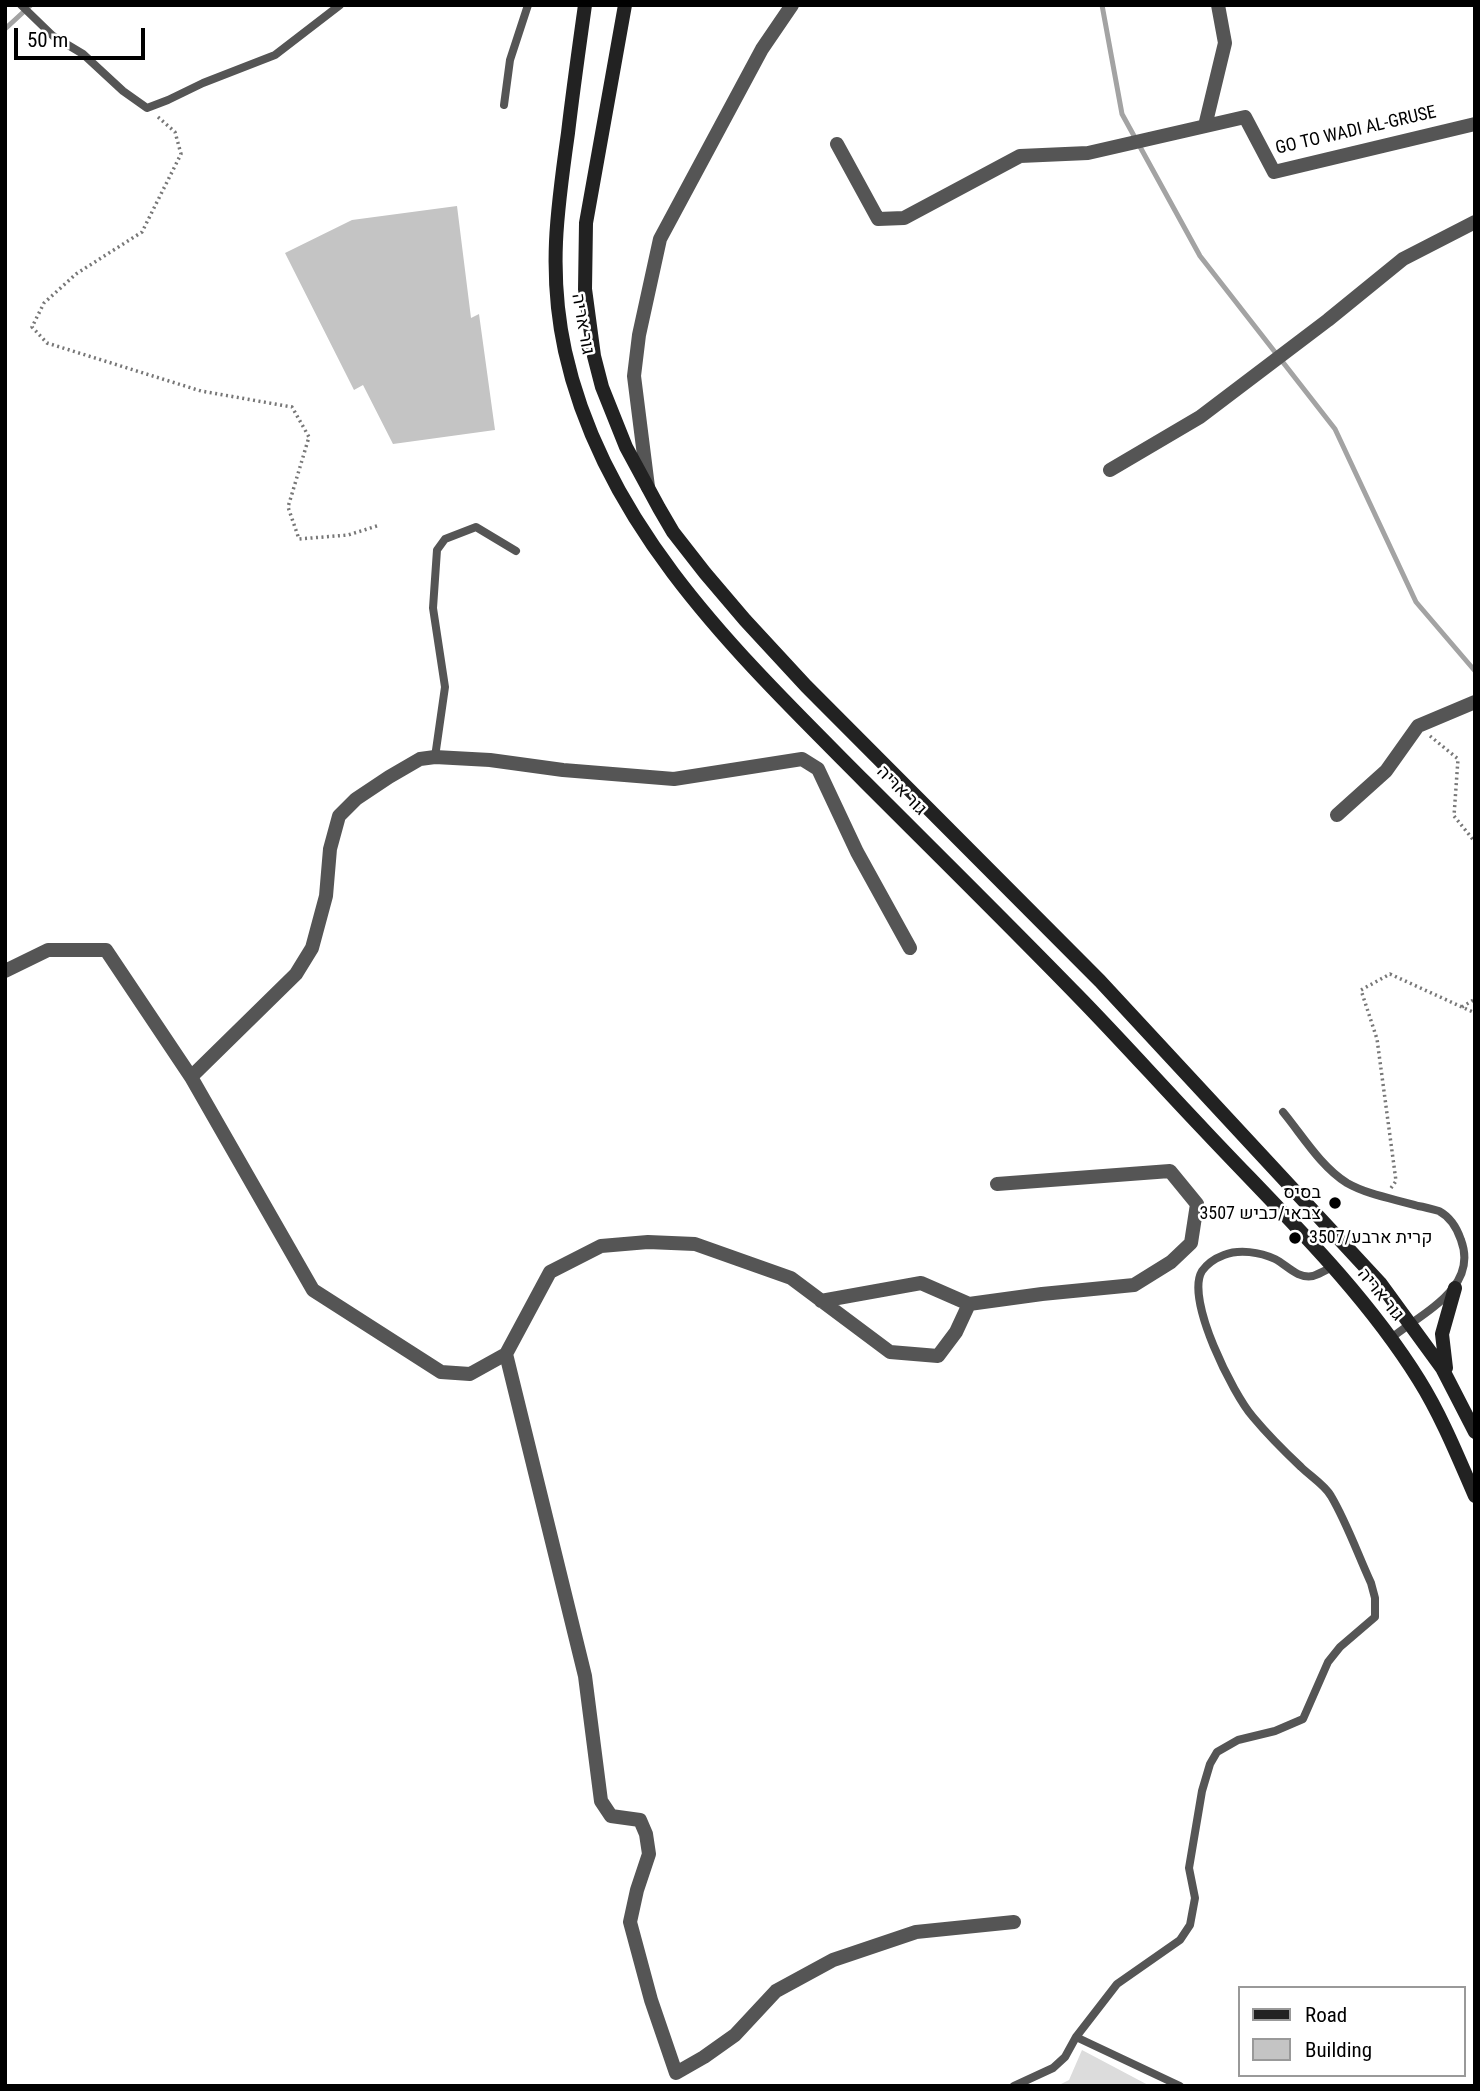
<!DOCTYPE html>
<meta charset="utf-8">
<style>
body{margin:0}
#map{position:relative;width:1480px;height:2091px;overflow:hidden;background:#fff;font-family:"Roboto Condensed",sans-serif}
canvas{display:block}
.frame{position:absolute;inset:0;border:7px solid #000;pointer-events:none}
.legend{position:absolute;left:1238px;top:1986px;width:228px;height:91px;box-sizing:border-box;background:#fff;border:2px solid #999;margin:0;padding:9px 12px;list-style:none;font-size:21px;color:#000}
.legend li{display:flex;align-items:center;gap:14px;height:35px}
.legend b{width:35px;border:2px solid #999}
.scale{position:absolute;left:14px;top:28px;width:131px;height:32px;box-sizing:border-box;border:4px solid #000;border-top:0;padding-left:9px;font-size:21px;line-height:24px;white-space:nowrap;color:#000;-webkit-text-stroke:5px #fff;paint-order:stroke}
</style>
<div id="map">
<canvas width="1480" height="2091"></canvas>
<div class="frame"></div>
<ul class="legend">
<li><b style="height:9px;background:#222"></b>Road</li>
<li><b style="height:19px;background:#c4c4c4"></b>Building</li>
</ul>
<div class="scale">50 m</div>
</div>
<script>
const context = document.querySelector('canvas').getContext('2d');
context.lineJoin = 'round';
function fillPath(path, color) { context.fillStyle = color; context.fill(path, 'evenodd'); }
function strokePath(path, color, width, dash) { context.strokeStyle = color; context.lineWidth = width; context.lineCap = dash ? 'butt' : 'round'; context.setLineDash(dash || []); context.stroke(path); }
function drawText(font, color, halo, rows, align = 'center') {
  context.font = font + ' "Roboto Condensed",Heebo,sans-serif'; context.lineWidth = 5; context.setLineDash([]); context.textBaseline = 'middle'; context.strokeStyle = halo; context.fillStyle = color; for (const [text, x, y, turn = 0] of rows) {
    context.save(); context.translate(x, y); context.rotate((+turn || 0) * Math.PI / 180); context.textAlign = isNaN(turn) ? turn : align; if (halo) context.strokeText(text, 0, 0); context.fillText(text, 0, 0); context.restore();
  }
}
fillPath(new Path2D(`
 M 1082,2050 L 1150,2086 L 1057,2086 L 1069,2080 Z`), '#dcdcdc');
strokePath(new Path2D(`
 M 1102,5 L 1122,114 L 1200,256 L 1335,429 L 1416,602 L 1475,671
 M 5,29 L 31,5`), '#a3a3a3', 5);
fillPath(new Path2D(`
 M 457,206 L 471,318 L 479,314 L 495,430 L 393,444 L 363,385 L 354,390 L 285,253 L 352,220 Z`), '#c4c4c4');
strokePath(new Path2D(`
 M 158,117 L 175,132 L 181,154 L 142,232 L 76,274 L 44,303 L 32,327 L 47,343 L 201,391 L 292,407 L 309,437 L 288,507 L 299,539 L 348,535 L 380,525
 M 1430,736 L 1458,759 L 1454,816 L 1475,842
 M 1462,1007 L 1475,999
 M 1391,1188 L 1396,1181 L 1377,1039 L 1361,990 L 1390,974 L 1475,1013`), '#777', 3.5, [2, 3.5]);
strokePath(new Path2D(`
 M 21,5 L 53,36 L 83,54 L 123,91 L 147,108 L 168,100 L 203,83 L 275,55 L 340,5
 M 504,105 L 510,60 L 528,5
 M 435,757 L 445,687 L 433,608 L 437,550 L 445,539 L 476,527 L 516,551
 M 1283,1112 C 1302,1135 1321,1167 1347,1183 C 1368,1195 1395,1199 1418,1206 C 1424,1207 1432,1209 1439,1211 C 1450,1217 1457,1228 1461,1240 C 1479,1288 1422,1313 1390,1339
 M 1076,2037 L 1180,2086
 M 1014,2086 L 1053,2068 L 1065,2057 L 1076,2037 L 1117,1984 L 1180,1940 L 1190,1925 L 1195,1898 L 1189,1868 L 1202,1791 L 1210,1764 L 1217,1752 L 1238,1740 L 1275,1731 L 1303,1719 L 1328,1662 L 1340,1647 L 1375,1617 L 1375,1598 L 1371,1583 C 1358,1555 1347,1523 1331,1496 C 1325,1485 1310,1476 1301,1467 C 1284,1451 1268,1435 1253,1417 C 1233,1394 1185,1299 1202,1271 C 1207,1264 1216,1258 1224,1255 C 1239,1249 1260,1252 1275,1259 C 1287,1265 1297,1279 1313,1276 C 1319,1274 1326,1270 1332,1267`), '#555', 8);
strokePath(new Path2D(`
 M 1205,126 L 1225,43 L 1218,5
 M 837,144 L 878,219 L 904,218 L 1020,156 L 1088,153 L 1245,117 L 1274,172 L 1475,124
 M 1110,470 L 1200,417 L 1328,320 L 1403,259 L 1475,222
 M 648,487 L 634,376 L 639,335 L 660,239 L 762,49 L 792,5
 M 1337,815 L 1386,771 L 1418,726 L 1475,702
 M 5,971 L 48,950 L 106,950 L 191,1077 L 313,1290 L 441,1372 L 470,1374 L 506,1354 L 550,1272 L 601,1246 L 648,1242 L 695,1244 L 791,1278 L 890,1352 L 938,1356 L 956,1332 L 969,1304
 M 191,1077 L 296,974 L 312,948 L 326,896 L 330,849 L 339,816 L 356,799 L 389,777 L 420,759 L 435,757 L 490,760 L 563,770 L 674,779 L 802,759 L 818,769 L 857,852 L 910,948
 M 821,1301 L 921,1283 L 969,1304 L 1042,1294 L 1134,1285 L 1171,1262 L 1191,1243 L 1197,1204 L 1170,1171 L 997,1184
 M 506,1354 L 585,1676 L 601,1801 L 611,1816 L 640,1820 L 646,1834 L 649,1854 L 637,1890 L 630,1922 L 651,2000 L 676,2073 L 704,2057 L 735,2035 L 776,1991 L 833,1960 L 916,1932 L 1014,1922`), '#555', 14);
strokePath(new Path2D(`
 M 585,5 C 579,48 573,90 568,133 C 557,210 548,273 565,351 C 604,529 742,658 865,782 C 936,853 1008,924 1078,996 C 1121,1040 1162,1086 1204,1130 C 1279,1210 1361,1287 1419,1380 C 1442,1417 1458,1457 1475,1496
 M 625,5 L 586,223 L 585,289 L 594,356 L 602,387 L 626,447 L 659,508 L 673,532 L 705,573 L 745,620 L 806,686 L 1100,981 L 1380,1283 L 1442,1368 L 1475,1432
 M 1446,1368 L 1442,1334 L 1455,1288`), '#222', 14);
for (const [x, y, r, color] of [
 [1335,1203,7,"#000"],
 [1295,1238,7,"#000"]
]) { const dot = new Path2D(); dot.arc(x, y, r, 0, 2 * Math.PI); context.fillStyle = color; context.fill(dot); strokePath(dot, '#fff', 2.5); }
drawText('18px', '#000', '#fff', [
 ["GO TO WADI AL-GRUSE",1356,131,-13],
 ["גור אריה",582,324,80],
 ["גור אריה",901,791,45],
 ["גור אריה",1380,1295,51]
]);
drawText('18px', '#000', '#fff', [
 ["בסיס",1321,1193],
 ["צבאי/כביש 3507",1321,1214],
 ["קרית ארבע/3507",1309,1238,"left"]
], 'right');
</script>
